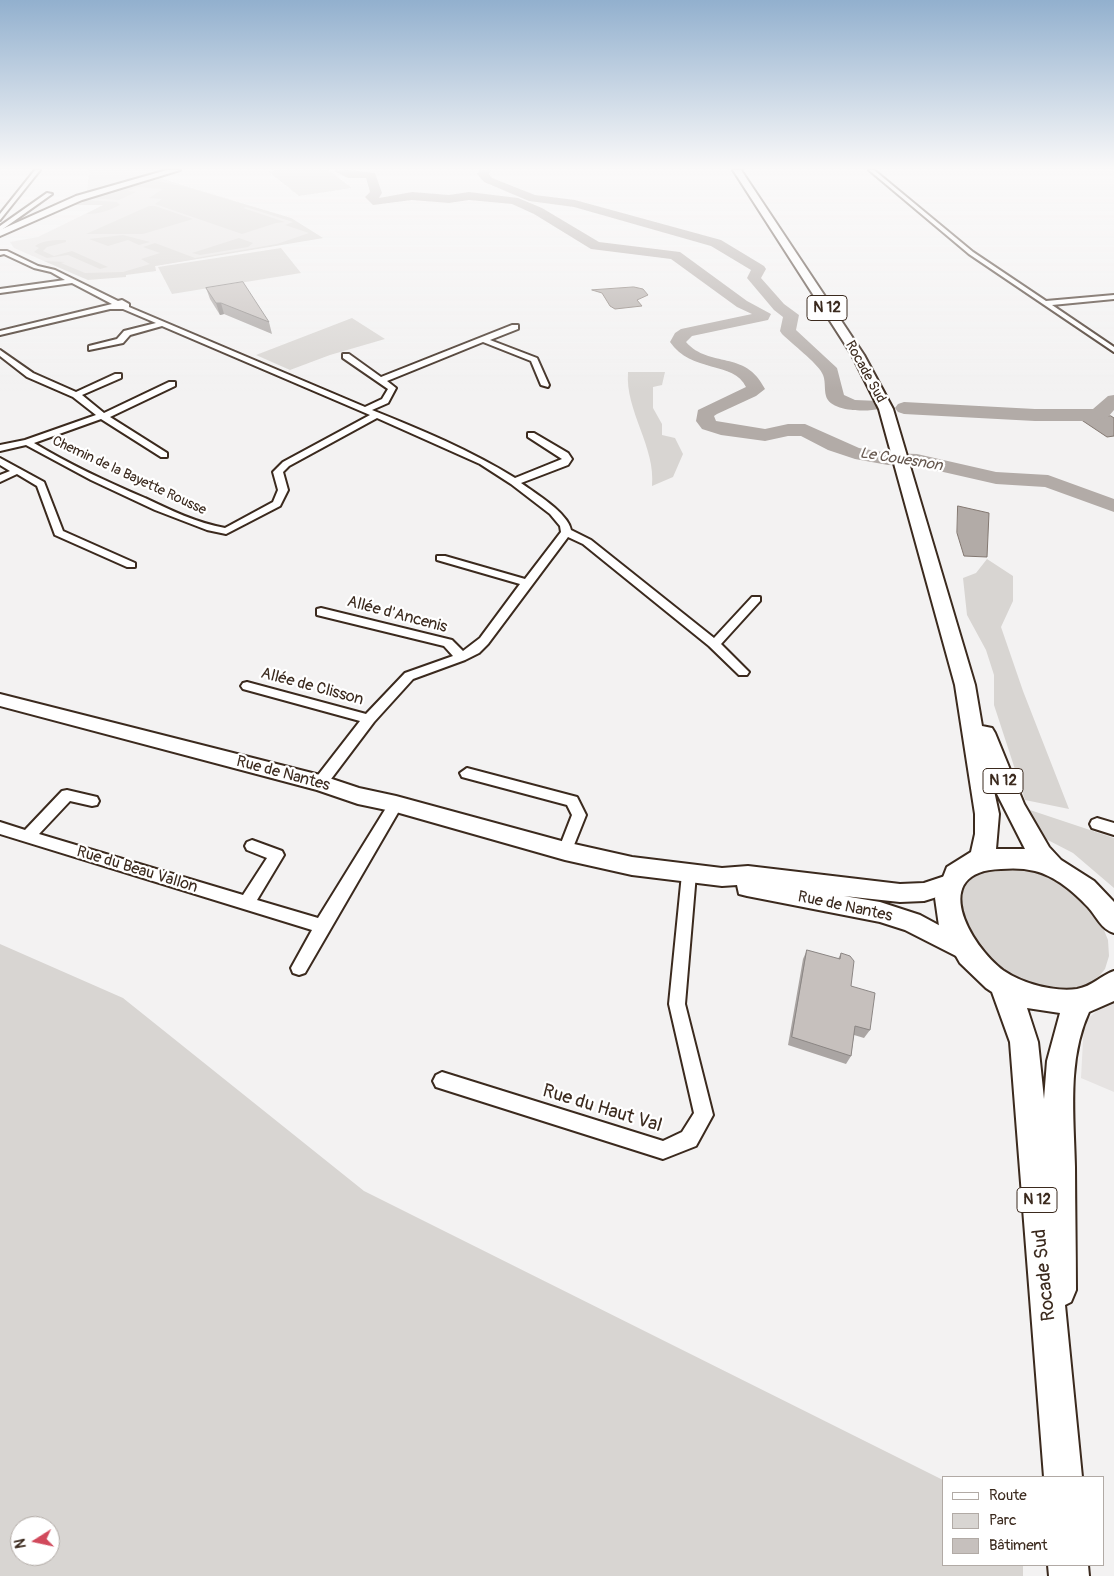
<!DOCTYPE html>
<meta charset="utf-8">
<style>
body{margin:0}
#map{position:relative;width:1114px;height:1576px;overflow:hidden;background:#f3f2f2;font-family:Pangolin,sans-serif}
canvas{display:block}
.legend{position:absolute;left:942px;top:1476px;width:162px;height:90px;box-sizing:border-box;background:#fff;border:1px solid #b1aaa5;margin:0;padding:6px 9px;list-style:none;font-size:15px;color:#3b2a1e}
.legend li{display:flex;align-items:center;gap:10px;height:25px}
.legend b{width:25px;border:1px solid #b1aaa5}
.north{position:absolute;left:10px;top:1516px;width:50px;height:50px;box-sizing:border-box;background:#fff;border:1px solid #b1aaa5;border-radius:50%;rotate:260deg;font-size:14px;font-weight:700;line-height:20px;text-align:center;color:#3b2a1e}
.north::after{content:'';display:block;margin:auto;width:18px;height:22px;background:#d1495b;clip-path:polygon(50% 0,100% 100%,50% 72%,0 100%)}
</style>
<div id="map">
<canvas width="1114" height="1576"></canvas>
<ul class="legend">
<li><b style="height:6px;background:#fff"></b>Route</li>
<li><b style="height:14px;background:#d8d5d2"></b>Parc</li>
<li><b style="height:14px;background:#c6c0bd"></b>Bâtiment</li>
</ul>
<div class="north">N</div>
</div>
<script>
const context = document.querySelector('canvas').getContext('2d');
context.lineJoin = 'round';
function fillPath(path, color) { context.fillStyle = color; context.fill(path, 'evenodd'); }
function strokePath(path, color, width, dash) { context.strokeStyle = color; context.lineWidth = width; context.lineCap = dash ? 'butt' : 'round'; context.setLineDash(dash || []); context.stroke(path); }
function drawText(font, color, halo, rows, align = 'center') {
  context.font = font + ' Pangolin,sans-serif'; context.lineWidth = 4.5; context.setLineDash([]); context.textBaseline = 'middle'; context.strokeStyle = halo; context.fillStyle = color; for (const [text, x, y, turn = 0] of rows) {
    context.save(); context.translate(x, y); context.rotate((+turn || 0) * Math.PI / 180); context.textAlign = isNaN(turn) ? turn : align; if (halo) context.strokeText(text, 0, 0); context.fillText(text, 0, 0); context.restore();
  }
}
fillPath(new Path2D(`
 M 90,170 L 169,170 L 86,195 Z
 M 160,178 L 291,218 L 323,238 L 155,266 L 156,271 L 83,278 L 14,248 L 10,242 L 38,237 L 103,205 L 71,205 Z
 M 1114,996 L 1114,1092 L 1081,1078 L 1084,1022 Z`), '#e6e3e2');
fillPath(new Path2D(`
 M 279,170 L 328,170 L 352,188 L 299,196 L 269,172 Z
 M 152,180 L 186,187 L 291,218 L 323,238 L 155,266 L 156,271 L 126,275 L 126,277 L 88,280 L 44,261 L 65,262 L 61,263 L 85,273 L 123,272 L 150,264 L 141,259 L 160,253 L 143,247 L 155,243 L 195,258 L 277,244 L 309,233 L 285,225 L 293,222 L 246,207 L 243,208 L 285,222 L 276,223 L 242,234 L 155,204 L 162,199 L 149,198 L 163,189 L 137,187 L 128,191 L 136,192 L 119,200 L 87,198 Z
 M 85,200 L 117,202 L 120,205 C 108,211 99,214 86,214 L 103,205 L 71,205 Z
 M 149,206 L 155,206 L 193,219 L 143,234 L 86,234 Z
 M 123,235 L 150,242 L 139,245 L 128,240 L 108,246 L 89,239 Z
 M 239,238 L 253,243 L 248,247 L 200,255 L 192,253 Z
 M 66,240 L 66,242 L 47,247 L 43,251 L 54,256 L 72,251 L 108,267 L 100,269 L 68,255 L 47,258 L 34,252 L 39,248 L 35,246 C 43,240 56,240 66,240 Z
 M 281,248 L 301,273 L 172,294 L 158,267 Z
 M 352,318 L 385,339 L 330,355 L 290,370 L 256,355 Z
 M 628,372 L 665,372 L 662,385 L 653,387 L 653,408 L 662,424 L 662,435 L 675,438 L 683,454 L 673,477 L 652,486 C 656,447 625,411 628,372 Z
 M 987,559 L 1013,576 L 1013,601 L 1001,627 L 1023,691 L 1069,809 L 1025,800 L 994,705 L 994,675 L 986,650 L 967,615 L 963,578 L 976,573 Z
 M 1027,809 L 1114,838 L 1114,888 L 1073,853 L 1040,836 Z
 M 1009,867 L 1027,869 L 1063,884 L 1092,909 L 1102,925 L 1108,940 L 1109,956 L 1105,969 L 1096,980 L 1083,988 L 1066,992 L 1046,991 L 1007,977 L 964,935 L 960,891 L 967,880 L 979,872 Z
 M 0,944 L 123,998 L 364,1191 L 943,1480 L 943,1565 L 1023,1565 L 1023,1576 L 0,1576 ZM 20,1526 L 50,1526 L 50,1556 L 20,1556 Z`), '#d8d5d2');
const water = new Path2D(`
 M 634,287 L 643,289 L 648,295 L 637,300 L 642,306 L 615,309 L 610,306 L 602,293 L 592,290 Z
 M 1111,416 L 1114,418 L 1114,436 L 1107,437 L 1080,419 Z
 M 958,506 L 989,513 L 987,557 L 964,556 L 957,533 Z`);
fillPath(water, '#b2aba7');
strokePath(water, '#827770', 1);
fillPath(new Path2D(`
 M 347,170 L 375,173 L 382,193 L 379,198 L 412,192 L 449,195 L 469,192 L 518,198 L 542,208 L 599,242 L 680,252 L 747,301 L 771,314 L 768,320 L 692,336 L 686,342 C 710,369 745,349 765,389 L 756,396 L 717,414 L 714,416 L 716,421 L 765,429 L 788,424 L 805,424 L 859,448 L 888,453 L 917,454 L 996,472 L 1048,475 L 1114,499 L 1114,512 L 1045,487 L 996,484 L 917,466 L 888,465 L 855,459 L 828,450 L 801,436 L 788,436 L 765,441 L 721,435 L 702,429 L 696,421 L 698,410 L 746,387 C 734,361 691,373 670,342 L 675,333 L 681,329 L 752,314 L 737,307 L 671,259 L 591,249 L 534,214 L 512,204 L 469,200 L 449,203 L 412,200 L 373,205 L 365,197 L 370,192 L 366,178 L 348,178 L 334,171 Z
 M 480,170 L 491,170 L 489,174 L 492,178 L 535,195 L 575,200 L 721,240 L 764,266 L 766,269 L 761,278 L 784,304 L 799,315 L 796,330 L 837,368 L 844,395 L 855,400 L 879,401 L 882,405 L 879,409 C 867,412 830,412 826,396 C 824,389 826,379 822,373 C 816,362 792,344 782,334 L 780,331 L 783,317 L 774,310 L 747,278 L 751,270 L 711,246 L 574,207 L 529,201 L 484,182 L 477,174 Z
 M 1114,395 L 1114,410 L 1108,417 L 1094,421 L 1035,421 L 904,414 L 898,412 L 895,408 L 898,404 L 904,402 L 1035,409 L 1093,409 L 1108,396 Z`), '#b2aba7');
const street = new Path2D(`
 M 35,170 L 40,170 L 0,220 L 0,214 Z
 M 869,170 L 874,170 L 973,252 L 1046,301 L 1114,295 L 1114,299 L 1052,305 L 1114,347 L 1114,352 L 969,254 Z
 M 47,193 L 52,194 L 0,231 L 0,226 Z
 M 0,251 L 7,251 L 38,266 L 55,270 L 118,301 L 122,300 L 129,304 L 129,307 L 365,407 L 382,399 L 388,389 L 343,358 L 343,354 L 349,354 L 381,377 L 512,325 L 518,325 L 518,329 L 490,340 L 537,358 L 549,385 L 548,387 L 541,385 L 531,361 L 483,342 L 387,381 L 396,388 L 388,403 L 372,410 C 422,430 470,450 515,478 L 562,459 L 528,437 L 528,433 L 534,433 L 568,453 L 572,459 L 568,465 L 521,483 C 535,493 568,513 571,530 L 591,540 L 714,638 L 752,597 L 760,597 L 760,601 L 721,644 L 749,672 L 747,675 L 739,675 L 709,646 L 583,544 L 568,537 L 488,644 L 479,653 L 465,660 L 413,679 L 374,722 L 325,787 L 315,787 L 313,783 L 315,779 L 360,721 L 243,689 L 241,686 L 243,683 L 247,682 L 366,714 L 405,673 L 453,656 L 444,646 L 317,615 L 317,609 L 321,608 L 452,640 L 463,651 L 480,638 L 520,584 L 437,560 L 437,556 L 445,556 L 525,579 L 561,532 L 560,526 L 550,514 L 511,484 L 480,464 L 377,418 L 289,466 L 283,472 L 288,490 L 280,506 L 226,534 L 207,530 L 155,510 L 91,480 L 26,445 L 0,451 L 0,445 L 25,440 L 96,415 L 73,397 L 27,377 L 0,356 L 0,350 L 33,373 L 76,392 L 115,374 L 121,374 L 121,378 L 82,395 L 104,413 L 169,382 L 175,382 L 175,386 L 110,417 L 167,453 L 167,457 L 161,457 L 101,419 L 34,443 C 69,464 107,482 145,498 C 170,510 197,523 225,528 L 273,502 L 278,490 L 273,472 L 283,462 L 370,415 L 162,326 L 130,335 L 123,343 L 89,350 L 89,346 L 117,339 L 124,331 L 156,323 L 123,309 L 110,309 L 0,335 L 0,331 L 112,304 L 72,283 L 0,293 L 0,289 L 65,280 L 51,272 L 34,268 L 4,254 L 0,255 Z
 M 0,458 L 44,482 L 63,531 L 135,563 L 135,567 L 127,567 L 55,535 L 37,486 L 17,474 L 0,482 L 0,475 L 10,471 L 0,465 Z
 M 467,768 L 577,797 L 586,815 L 570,855 L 565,857 L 560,855 L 558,851 L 572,815 L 567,805 L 462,777 L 460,773 Z
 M 67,790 L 97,797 L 99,801 L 97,805 L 92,806 L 70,801 L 39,834 L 243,895 L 267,858 L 247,850 L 245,846 L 247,842 L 252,840 L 282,851 L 284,855 L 257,900 L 318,918 L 391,800 L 401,800 L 403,804 L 305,973 L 299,975 L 293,973 L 291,968 L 312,930 L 0,834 L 0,822 L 25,830 L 62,791 Z
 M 1097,818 L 1114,823 L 1114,835 L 1092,828 L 1090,824 L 1092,820 Z
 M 689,868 L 694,870 L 696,874 L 685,1004 L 713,1115 L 696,1146 L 663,1159 L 436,1087 L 433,1081 L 436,1075 L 442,1072 L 663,1141 L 682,1132 L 694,1113 L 669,1004 L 682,874 L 684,870 Z`);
const secondary = new Path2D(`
 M 167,170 L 180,170 L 82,200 L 0,236 L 0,230 L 76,196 Z
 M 0,694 L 320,775 L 359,788 L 396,796 L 565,842 L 632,857 L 722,868 L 748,866 L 900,884 L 924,883 L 951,874 L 959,876 L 962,883 L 959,890 L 924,901 L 900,902 L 844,896 L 880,902 L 920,915 L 972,943 L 976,950 L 972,957 L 964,960 L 905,930 L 880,922 L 747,896 L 739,894 L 737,885 L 722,886 L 632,875 L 565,860 L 396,812 L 358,804 L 317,790 L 0,706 Z`);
const primary = new Path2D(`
 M 733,170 L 741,170 L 864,355 L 893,409 L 975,685 L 982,726 L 992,728 L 995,733 L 1024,804 L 1049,847 L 1061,860 L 1094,881 L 1114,902 L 1114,933 C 1101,929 1097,917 1088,907 C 1074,892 1055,876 1035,871 C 1023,868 1012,868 1001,869 C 928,871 969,945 1004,971 C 1023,984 1054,992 1077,989 C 1093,986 1100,976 1114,971 L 1114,1001 L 1089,1012 C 1067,1060 1074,1116 1075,1167 C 1075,1208 1076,1249 1076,1290 L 1071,1302 L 1065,1305 L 1082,1477 L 1044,1477 L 1010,1042 L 992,992 L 986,988 L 960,963 L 939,926 L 935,898 L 947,867 L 971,852 L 975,834 L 975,814 L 955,685 L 879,409 L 852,355 ZM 993,786 L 1025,849 L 996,849 L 999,814 ZM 1027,1008 L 1060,1013 L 1047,1061 L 1044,1099 L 1038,1042 Z
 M 1048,1565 L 1088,1565 L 1089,1576 L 1049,1576 Z`);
strokePath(street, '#3b2a1e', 4);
strokePath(secondary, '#3b2a1e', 4);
strokePath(primary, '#3b2a1e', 4);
fillPath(street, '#fff');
fillPath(secondary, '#fff');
fillPath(primary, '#fff');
fillPath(new Path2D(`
 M 206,288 L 269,322 L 272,334 L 224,314 L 220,315 L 210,299 Z
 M 807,950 L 838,959 L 841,953 L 851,986 L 870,1030 L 864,1038 L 854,1035 L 851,1056 L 846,1064 L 788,1045 L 803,959 Z`), '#aaa5a3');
fillPath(new Path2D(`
 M 216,303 L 221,303 L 224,314 L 220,315 Z`), '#8b8684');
const building = new Path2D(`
 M 243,282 L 269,322 L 221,303 L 216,303 L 206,288 Z
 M 807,950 L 840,959 L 841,953 L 850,956 L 854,961 L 851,986 L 875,993 L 870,1030 L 855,1026 L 851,1056 L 792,1037 Z`);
fillPath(building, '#c6c0bd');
strokePath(building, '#8b8684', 1);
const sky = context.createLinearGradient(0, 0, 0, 391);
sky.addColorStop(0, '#92b0ce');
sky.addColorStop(0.43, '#faf9f9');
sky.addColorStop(1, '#faf9f900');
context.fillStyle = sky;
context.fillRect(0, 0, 1114, 391);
drawText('14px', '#3b2a1e', '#fff', [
 ["Rocade Sud",865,372,61],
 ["Chemin de la Bayette Rousse",129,476,25]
]);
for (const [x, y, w] of [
 [827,308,40],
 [1003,781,40],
 [1037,1200,40]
]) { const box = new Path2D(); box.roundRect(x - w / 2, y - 12.5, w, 25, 4); context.fillStyle = '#fff'; context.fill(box); strokePath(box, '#3b2a1e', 1); }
drawText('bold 15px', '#3b2a1e', null, [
 ["N 12",827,308],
 ["N 12",1003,781],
 ["N 12",1037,1200]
]);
drawText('italic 15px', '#65574e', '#fff', [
 ["Le Couesnon",901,460,9]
]);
drawText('16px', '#3b2a1e', '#fff', [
 ["Allée d'Ancenis",397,615,15],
 ["Allée de Clisson",312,687,15],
 ["Rue de Nantes",283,774,15],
 ["Rue du Beau Vallon",137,870,17],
 ["Rue de Nantes",845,907,12]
]);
drawText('19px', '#3b2a1e', '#fff', [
 ["Rue du Haut Val",602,1109,17],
 ["Rocade Sud",1045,1275,-96]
]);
</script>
